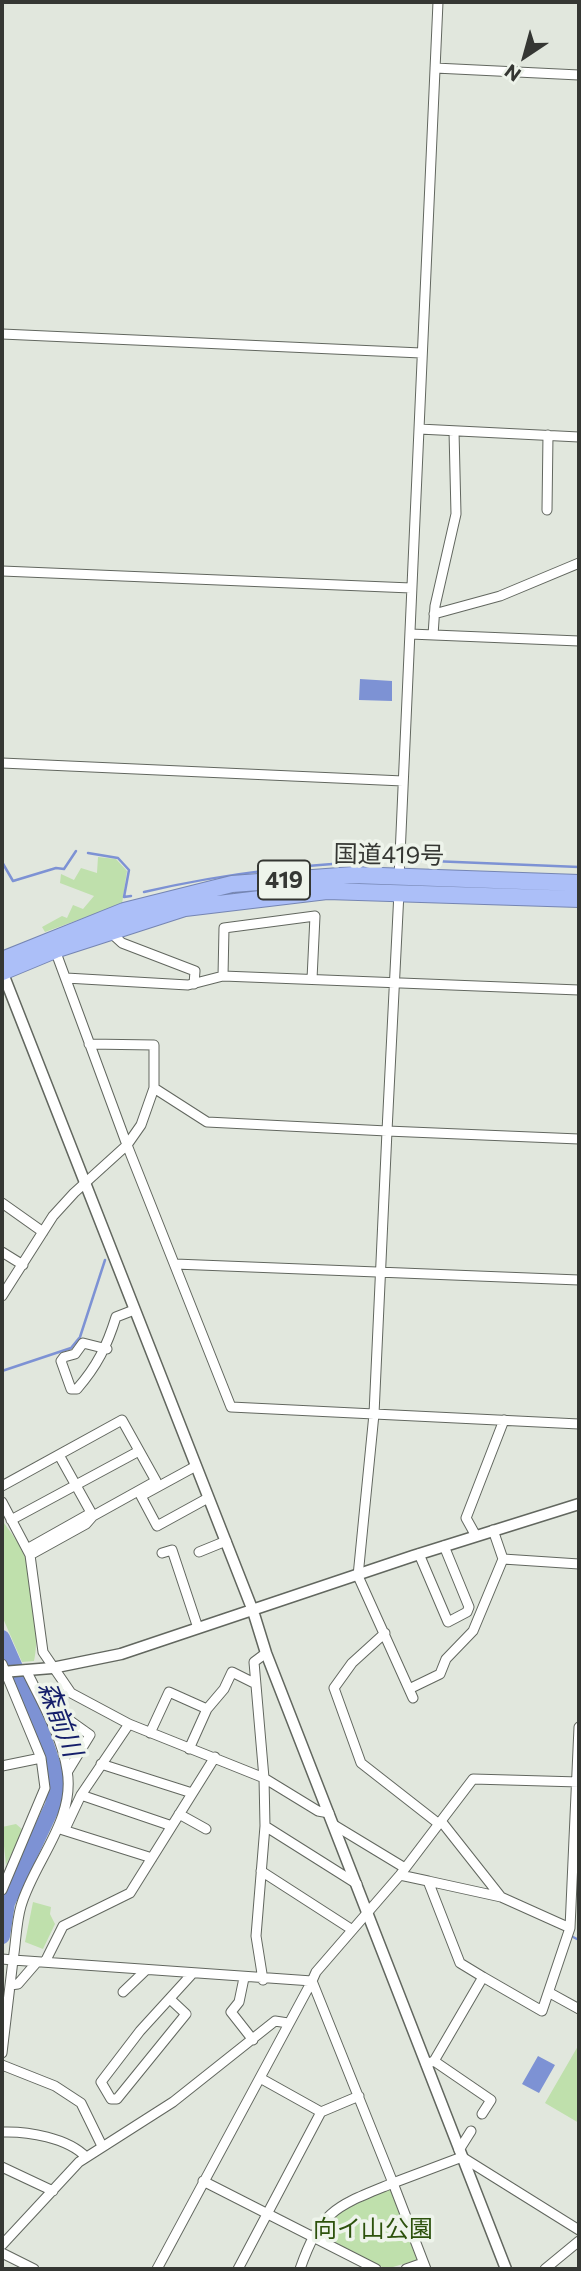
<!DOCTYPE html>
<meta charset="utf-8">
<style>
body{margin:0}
#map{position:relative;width:581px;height:2271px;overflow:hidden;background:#e1e7dd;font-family:Commissioner,sans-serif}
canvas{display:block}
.frame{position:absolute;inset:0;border:4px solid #353733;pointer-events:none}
.north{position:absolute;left:490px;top:21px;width:70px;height:70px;-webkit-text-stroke:5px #eef4eb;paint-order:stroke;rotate:216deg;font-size:19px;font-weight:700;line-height:28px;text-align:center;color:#353733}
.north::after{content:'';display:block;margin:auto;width:24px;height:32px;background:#353733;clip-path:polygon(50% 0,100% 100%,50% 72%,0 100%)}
</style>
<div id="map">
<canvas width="581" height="2271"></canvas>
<div class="frame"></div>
<div class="north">N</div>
</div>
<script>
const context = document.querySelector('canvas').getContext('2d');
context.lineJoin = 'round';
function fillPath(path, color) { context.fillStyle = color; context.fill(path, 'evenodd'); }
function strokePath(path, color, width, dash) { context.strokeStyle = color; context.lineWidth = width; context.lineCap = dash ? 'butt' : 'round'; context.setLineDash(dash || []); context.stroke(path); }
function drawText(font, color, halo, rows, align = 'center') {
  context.font = font + ' Commissioner,"Noto Sans JP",sans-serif'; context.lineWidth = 7; context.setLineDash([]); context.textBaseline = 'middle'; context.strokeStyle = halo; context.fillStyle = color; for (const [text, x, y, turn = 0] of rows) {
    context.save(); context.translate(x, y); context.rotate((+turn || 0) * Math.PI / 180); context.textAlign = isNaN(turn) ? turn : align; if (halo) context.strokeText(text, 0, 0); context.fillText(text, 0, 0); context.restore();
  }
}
fillPath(new Path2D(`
 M 98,857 L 116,859 L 127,871 L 122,904 L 45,932 L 42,927 L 62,916 L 67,918 L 73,905 L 83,909 L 94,896 L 60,883 L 61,874 L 74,880 L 81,868 L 97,873 Z
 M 2,1520 C 9,1531 21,1544 25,1557 C 34,1582 40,1636 34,1661 L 22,1662 L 2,1616 Z
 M 16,1824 L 23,1830 L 6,1865 L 2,1827 Z
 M 33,1902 L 51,1907 L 50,1914 L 55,1924 L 43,1949 L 25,1942 Z
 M 578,2046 L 579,2047 L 579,2123 L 545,2103 Z
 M 390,2189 L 417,2260 L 386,2269 L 318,2233 C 337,2209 361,2201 390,2189 Z`), '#bfe0ac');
fillPath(new Path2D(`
 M 360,679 L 392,681 L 392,701 L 359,700 Z
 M 538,2056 L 555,2065 L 539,2093 L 522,2084 Z`), '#7d92d4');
strokePath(new Path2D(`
 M 88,853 L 118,858 L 129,870 L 124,897 L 131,896
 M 407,860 L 579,867
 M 2,862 L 13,881 L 56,868 L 64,869 L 76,851
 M 144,892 C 230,872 303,865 390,860
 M 2,1371 L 71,1348 L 80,1337 L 105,1260
 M 573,1937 L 579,1940`), '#7d92d4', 2.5);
strokePath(new Path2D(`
 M 2,1638 L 36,1715 L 57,1777 L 53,1805 L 7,1903 L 2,1936`), '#7d92d4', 16);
const minor = new Path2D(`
 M 435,68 L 579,75
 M 2,334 L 421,353
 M 419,429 L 579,437
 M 547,510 L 548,435
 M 2,571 L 411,588
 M 434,614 L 500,596 L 579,563
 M 410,634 L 579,641
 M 433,635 L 435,606 L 456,514 L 454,431
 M 2,763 L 403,781
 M 399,878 L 438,2
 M 110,932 L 122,943 L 195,971 L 194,984
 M 55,950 L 127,1145 L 231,1407 L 579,1424
 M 223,976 L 224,928 L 315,916 L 312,979
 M 66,978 L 188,985 L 223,976 L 579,990
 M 89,1044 L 154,1045 L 154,1088
 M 2,1203 L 43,1232
 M 2,1252 L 23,1265
 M 175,1264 L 579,1280
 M 2,1296 L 53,1216 L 74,1193 L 127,1145 L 141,1125 L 154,1088 L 207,1122 L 387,1131 L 399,892
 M 107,1349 L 83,1343 L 75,1354 L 64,1357 L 61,1361 L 71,1389 L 77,1389 C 97,1366 107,1346 116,1317 L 134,1310
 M 196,1466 L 141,1496 L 157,1526 L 208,1498
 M 2,1486 L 122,1420 L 156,1481 L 93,1516 L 59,1455
 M 2,1502 L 30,1555 L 43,1652 L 71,1693 L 129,1724 L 264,1778 L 318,1811 L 329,1813
 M 11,1520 L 139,1451
 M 493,1530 L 503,1559 L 579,1564
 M 476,1536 L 466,1518 L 504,1420
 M 27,1549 L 91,1513
 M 199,1552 L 226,1541
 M 162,1553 L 172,1550 L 198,1628
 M 419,1554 L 448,1622 L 467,1612 L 469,1607 L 444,1546
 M 30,1555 L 86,1524 L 93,1516
 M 385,1633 L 352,1663 L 334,1688 L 361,1763 L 439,1824
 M 2,1664 L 41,1758 L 45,1788 L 2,1890
 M 409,1689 L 440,1674 L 446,1659 L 473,1631 L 503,1559
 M 413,1698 L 358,1576 L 374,1414 L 387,1131 L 579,1139
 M 41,1700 L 90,1735 L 68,1771
 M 150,1733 L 169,1692 L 207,1709
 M 189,1749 L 207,1709 L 224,1689 L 232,1672 L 254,1683
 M 101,1764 L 192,1793
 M 2,1766 L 41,1758
 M 81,1795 L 172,1826
 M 179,1814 L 206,1829
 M 441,1821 L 400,1875 L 316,1972 L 312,1981 L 393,2183 L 462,2157 L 579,2230
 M 334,1825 L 405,1868
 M 265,1826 L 357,1884
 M 60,1829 L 152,1858
 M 65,1829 L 81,1795 L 129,1724
 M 261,1871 L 351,1929
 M 400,1875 L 428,1881
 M 570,1928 L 501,1897 L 441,1821 L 473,1779 L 579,1782
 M 2,1959 L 13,1960 C 16,1943 16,1923 21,1906 C 34,1861 76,1820 67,1770 C 62,1736 41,1701 26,1670
 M 45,1962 L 63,1926 L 130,1893 L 215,1757
 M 483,1977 L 460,1963 L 428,1881 L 501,1897
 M 244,1978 L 239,2002 L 231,2012 L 253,2040
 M 263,1980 L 256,1936 L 265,1826 L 264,1778 L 254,1662 L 266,1653
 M 10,1985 L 18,1984 L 37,1962
 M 123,1992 L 146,1970
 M 550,1993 L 579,2009
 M 170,1999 L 186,2014 L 117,2099 L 111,2099 L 101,2082 L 140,2031 L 192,1974
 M 2,2053 L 13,1960 L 312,1981 L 157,2269
 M 434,2061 L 491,2100 L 482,2114
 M 426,2064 L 434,2061 L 483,1977 L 542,2011 L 570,1928 L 579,1727
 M 2,2065 L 55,2086 L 81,2103 L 102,2146
 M 260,2078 L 321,2112
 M 2,2132 C 28,2131 68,2138 86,2157
 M 459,2150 L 471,2131
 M 2,2167 L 53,2191
 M 203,2181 L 376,2269
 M 2,2245 L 79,2162 L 173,2102 L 275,2021 L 288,2023
 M 2,2253 L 34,2269
 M 238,2269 L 321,2112 L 359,2096
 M 300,2269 C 321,2209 337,2206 393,2183 L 426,2269
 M 406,2269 L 423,2263
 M 545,2269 L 579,2241`);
const tertiary = new Path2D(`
 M 2,971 L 253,1611 L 266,1653 L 506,2269
 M 2,1672 L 52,1668 L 121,1654 L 413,1556 L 579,1504`);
const trunk = new Path2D(`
 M 2,960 L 124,911 L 232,884 L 353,875 L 579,883
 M 2,972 L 55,950 L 185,908 L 327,891 L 579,899`);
strokePath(minor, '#62675f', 11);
strokePath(tertiary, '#62675f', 13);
strokePath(trunk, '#7585b2', 18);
strokePath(minor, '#fff', 9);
strokePath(tertiary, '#fff', 10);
strokePath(trunk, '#acbff8', 16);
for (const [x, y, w] of [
 [284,880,52]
]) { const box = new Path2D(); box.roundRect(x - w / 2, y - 19.5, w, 39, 5); context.fillStyle = '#eef4eb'; context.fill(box); strokePath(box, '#353733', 2); }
drawText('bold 23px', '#353733', null, [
 ["419",284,880]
]);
drawText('24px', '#353733', '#eef4eb', [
 ["国道419号",389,855,1]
]);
drawText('24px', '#2d520d', '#eef4eb', [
 ["向イ山公園",373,2229]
]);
drawText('italic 26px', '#141e6a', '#eef4eb', [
 ["森前川",60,1719,69]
]);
</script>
